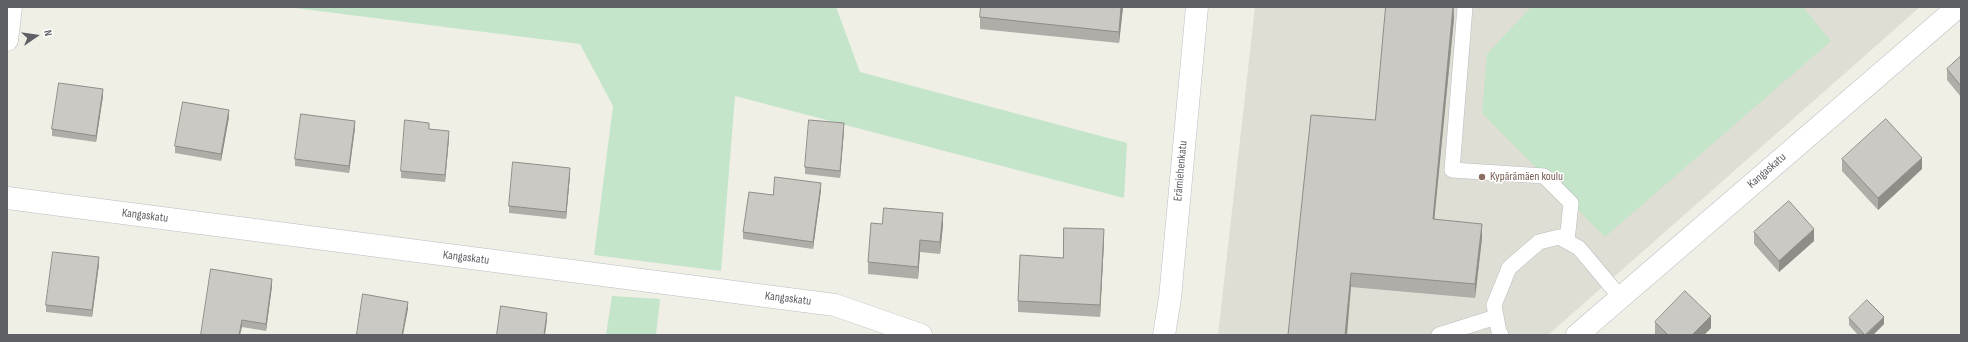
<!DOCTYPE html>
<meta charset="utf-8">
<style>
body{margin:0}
#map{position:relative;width:1968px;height:342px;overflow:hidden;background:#efefe6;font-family:"Sofia Sans Condensed",sans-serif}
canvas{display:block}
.frame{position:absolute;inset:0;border:8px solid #5e6066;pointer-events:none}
.north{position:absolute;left:16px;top:16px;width:40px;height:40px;-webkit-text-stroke:3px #fff;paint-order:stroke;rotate:77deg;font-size:11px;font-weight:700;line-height:16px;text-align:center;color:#5e6066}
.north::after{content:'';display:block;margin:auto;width:14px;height:18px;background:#5e6066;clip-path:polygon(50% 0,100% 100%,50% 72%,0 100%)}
</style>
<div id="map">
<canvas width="1968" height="342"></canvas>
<div class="frame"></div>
<div class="north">N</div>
</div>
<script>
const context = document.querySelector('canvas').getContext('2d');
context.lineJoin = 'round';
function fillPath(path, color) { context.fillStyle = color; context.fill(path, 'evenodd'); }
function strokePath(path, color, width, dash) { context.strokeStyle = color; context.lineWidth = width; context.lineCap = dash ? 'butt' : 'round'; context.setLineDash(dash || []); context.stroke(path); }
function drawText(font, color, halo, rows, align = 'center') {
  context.font = font + ' "Sofia Sans Condensed",sans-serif'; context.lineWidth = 3; context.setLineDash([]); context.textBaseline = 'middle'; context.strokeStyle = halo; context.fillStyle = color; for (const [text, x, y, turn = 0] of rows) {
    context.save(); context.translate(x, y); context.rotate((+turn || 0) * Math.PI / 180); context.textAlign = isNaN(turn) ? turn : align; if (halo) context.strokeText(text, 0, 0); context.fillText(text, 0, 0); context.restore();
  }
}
fillPath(new Path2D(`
 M 1255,7 L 1920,7 L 1548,335 L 1218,335 Z`), '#dfded4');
fillPath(new Path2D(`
 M 287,7 L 836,7 L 860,72 L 1127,143 L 1124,198 L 735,96 L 721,271 L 594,255 L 613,106 L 580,44 Z
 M 1531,7 L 1803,7 L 1831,41 L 1605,237 L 1482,113 L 1487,54 Z
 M 612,296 L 660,299 L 656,335 L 606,335 Z`), '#c4e5c9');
const lane = new Path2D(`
 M 1465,7 L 1452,170 L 1544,176 L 1571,203 L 1567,241
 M 1439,335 L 1496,317
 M 1501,335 L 1499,332 L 1494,305 L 1509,268 L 1539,242 L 1559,237 L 1579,248 L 1620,297`);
const street = new Path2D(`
 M 7,40 L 11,7
 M 7,198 L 835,305 L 921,335
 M 1577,335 L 1958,7`);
const secondary = new Path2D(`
 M 1164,335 L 1170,298 L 1197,7`);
strokePath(lane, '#bbbcc1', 16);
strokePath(street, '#bbbcc1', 23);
strokePath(secondary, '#bbbdc3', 23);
strokePath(lane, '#fff', 15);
strokePath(street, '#fff', 22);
strokePath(secondary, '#fff', 22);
fillPath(new Path2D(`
 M 1123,7 L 1119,43 L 980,29 L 980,17 Z
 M 1454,7 L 1454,18 L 1434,219 L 1482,238 L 1475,298 L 1351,287 L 1288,335 L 1375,120 Z
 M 1961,56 L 1961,97 L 1947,80 L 1947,69 Z
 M 103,96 L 96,142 L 52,136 L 52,129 Z
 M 229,117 L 221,161 L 175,153 L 175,146 Z
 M 355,128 L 349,173 L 295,166 L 295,159 Z
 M 429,130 L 449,138 L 445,182 L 401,178 L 401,171 Z
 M 844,130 L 840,178 L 805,174 L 805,167 Z
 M 1842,159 L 1922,169 L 1878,210 L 1842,171 Z
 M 570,175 L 566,219 L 509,213 L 509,206 Z
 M 821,190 L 813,249 L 743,239 L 743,232 L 773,195 Z
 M 882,224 L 943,225 L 940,254 L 920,252 L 918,279 L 868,274 L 868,262 Z
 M 1754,232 L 1814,241 L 1779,272 L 1754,244 Z
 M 1104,241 L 1100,317 L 1018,312 L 1018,301 L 1063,258 Z
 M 99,264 L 92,317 L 46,312 L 46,305 Z
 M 272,286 L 266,331 L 242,327 L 201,335 Z
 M 1849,318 L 1884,324 L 1873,335 L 1858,335 L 1849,325 Z
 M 1655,322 L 1711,328 L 1704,335 L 1656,335 L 1655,334 Z`), '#afada8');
fillPath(new Path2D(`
 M 1121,7 L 1123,7 L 1119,43 L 1119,32 Z
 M 1453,7 L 1454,18 L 1433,233 L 1433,219 Z
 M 103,89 L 103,96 L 96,142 L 96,136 Z
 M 229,110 L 229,117 L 221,161 L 221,154 Z
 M 355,121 L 355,128 L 349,173 L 349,166 Z
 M 844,123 L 844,130 L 840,178 L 840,171 Z
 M 449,131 L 449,138 L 445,182 L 445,175 Z
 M 1922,158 L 1922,169 L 1878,210 L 1878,198 Z
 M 570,168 L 570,175 L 566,219 L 566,212 Z
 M 821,183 L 821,190 L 813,249 L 813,242 Z
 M 943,213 L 943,225 L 940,254 L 940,242 Z
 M 1482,224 L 1482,238 L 1475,298 L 1475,284 Z
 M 1104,229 L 1104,241 L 1100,317 L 1100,305 Z
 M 1814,229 L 1814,241 L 1779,272 L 1779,261 Z
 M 920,240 L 920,252 L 918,279 L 918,267 Z
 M 99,257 L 99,264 L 92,317 L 92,310 Z
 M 1351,273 L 1351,287 L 1347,335 L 1345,335 Z
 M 272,279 L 272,286 L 266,331 L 266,324 Z
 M 408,302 L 408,309 L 403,335 L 402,335 Z
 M 547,313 L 547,320 L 545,335 L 544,335 Z
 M 1711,316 L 1711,328 L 1704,335 L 1692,335 Z
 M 1884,317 L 1884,324 L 1873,335 L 1866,335 Z
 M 242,320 L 242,327 L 240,335 L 239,335 Z`), '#8e8d88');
const building = new Path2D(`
 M 981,7 L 1121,7 L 1119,32 L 980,17 Z
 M 1386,7 L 1453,7 L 1433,219 L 1482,224 L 1475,284 L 1351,273 L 1345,335 L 1288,335 L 1311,115 L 1375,120 Z
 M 1961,56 L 1961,86 L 1947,69 Z
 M 59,83 L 103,89 L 96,136 L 52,129 Z
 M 183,102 L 229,110 L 221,154 L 175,146 Z
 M 301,114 L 355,121 L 349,166 L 295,159 Z
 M 1886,119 L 1922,158 L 1878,198 L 1842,159 Z
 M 405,120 L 429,123 L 429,129 L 449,131 L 445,175 L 401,171 Z
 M 809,120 L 844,123 L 840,171 L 805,167 Z
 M 513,162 L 570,168 L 566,212 L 509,206 Z
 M 775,177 L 821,183 L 813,242 L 743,232 L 749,192 L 773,195 Z
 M 1789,201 L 1814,229 L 1779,261 L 1754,232 Z
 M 884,208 L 943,213 L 940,242 L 920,240 L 918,267 L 868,262 L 871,223 L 882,224 Z
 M 1064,228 L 1104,229 L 1100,305 L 1018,301 L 1020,255 L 1063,258 Z
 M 53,252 L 99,257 L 92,310 L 46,305 Z
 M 211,269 L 272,279 L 266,324 L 242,320 L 239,335 L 201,335 Z
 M 1685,291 L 1711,316 L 1692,335 L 1668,335 L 1655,322 Z
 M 363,294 L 408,302 L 402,335 L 362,335 L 357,334 Z
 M 1867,300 L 1884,317 L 1865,335 L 1849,318 Z
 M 501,306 L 547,313 L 544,335 L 497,335 Z`);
fillPath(building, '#cbc9c3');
strokePath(building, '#8e8d88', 1);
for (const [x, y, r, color] of [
 [1482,177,4,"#8d6e63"]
]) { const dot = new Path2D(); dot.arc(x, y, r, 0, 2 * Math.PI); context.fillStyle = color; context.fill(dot); strokePath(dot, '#fff', 1.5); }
drawText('12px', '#5e6066', '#fff', [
 ["Erämiehenkatu",1181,171,-85],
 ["Kangaskatu",1767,171,-41],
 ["Kangaskatu",145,216,7],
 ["Kangaskatu",466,258,7],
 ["Kangaskatu",788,299,7]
]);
drawText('12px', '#785e54', '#fff', [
 ["Kypärämäen koulu",1490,177]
], 'left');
</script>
